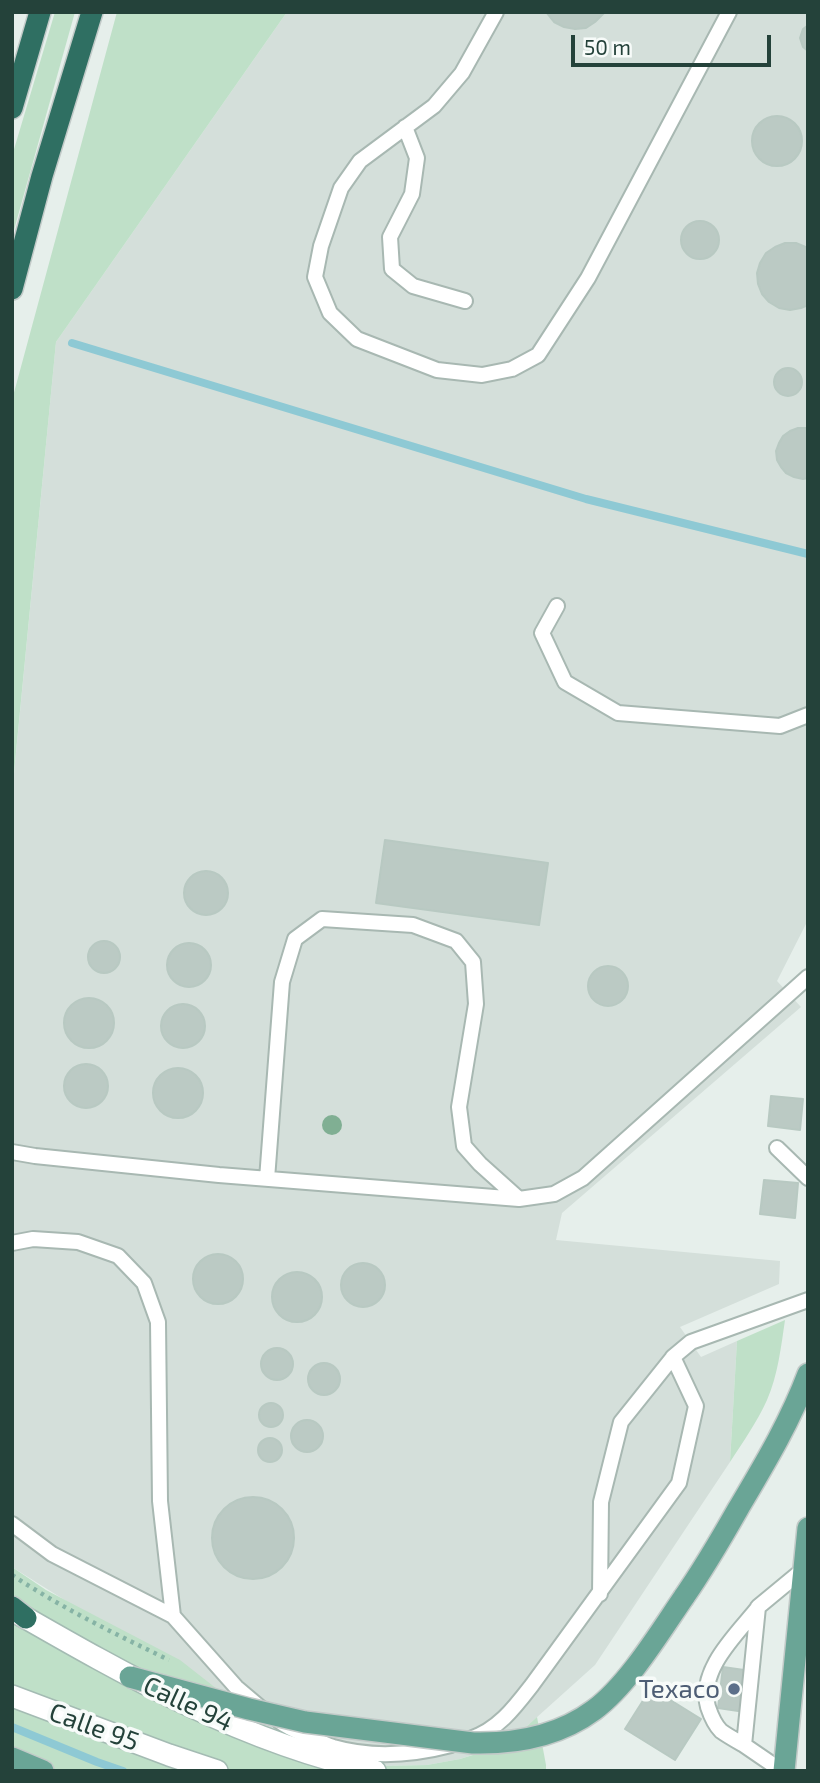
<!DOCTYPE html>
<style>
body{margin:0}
#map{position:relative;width:820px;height:1783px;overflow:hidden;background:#e6efeb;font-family:"Exo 2",sans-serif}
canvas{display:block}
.frame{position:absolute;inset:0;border:14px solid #24423a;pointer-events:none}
.scale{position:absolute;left:571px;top:35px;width:200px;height:32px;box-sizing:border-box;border:4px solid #24423a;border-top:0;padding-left:9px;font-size:21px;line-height:24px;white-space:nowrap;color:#24423a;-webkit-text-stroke:5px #f7fbf9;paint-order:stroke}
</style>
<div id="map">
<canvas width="820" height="1783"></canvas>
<div class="frame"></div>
<div class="scale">50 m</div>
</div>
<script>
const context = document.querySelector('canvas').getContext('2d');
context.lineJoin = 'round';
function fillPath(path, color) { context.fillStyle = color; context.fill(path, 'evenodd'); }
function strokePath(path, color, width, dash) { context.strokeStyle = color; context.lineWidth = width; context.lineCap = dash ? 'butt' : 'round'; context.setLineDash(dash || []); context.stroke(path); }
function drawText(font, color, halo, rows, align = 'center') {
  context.font = font + ' "Exo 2",sans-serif'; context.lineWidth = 7; context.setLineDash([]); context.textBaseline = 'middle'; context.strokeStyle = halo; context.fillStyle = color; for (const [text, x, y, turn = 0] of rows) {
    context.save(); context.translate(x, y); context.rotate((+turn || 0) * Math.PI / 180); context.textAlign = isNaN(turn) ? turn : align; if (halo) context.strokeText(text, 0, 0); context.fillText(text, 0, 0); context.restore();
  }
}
fillPath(new Path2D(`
 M 287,12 L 808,12 L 808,920 L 777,981 L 801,1007 L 562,1213 L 556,1240 L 780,1261 L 779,1284 L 680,1327 L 701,1357 L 737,1341 L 730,1462 L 595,1665 L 516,1736 L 492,1749 L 460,1759 L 427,1765 L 380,1766 L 283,1737 L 12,1567 L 12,794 L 56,342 Z`), '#d4dfda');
fillPath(new Path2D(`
 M 55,12 L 75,12 L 12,237 L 12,156 Z
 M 117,12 L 287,12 L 56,342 L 12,793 L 12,400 Z
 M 785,1320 C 781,1347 778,1375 767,1400 C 757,1422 743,1442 730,1462 L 737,1341 Z
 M 12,1567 L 46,1590 L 180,1660 L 254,1718 L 283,1737 L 380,1766 L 427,1765 L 460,1759 L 492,1749 L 516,1736 L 537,1717 L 546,1765 L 546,1771 L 12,1771 Z`), '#bfe0c8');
strokePath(new Path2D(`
 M 72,343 L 586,499 L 808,554
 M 12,1727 L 97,1762 L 123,1771`), '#8ec9d4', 8);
const building = new Path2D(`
 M 546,12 L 605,12 L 595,22 L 586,28 L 575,29 L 564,27 L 554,22 Z
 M 807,26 L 808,26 L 808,51 L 803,47 L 800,38 L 803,29 Z
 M752 141a25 25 0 1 1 50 0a25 25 0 1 1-50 0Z
 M681 240a19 19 0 1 1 38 0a19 19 0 1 1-38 0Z
 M 785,243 L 796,243 L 808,248 L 808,305 L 801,308 L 790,310 L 779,308 L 769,302 L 762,294 L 758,284 L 757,273 L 760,263 L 766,253 L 775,247 Z
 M774 382a14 14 0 1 1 28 0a14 14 0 1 1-28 0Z
 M 798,428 L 808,428 L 808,478 L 803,479 L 794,477 L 786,473 L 781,467 L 777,460 L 776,451 L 779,443 L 783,436 L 790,431 Z
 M 385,840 L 548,863 L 539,925 L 376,903 Z
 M184 893a22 22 0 1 1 44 0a22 22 0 1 1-44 0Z
 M88 957a16 16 0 1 1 32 0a16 16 0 1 1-32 0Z
 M167 965a22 22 0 1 1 44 0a22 22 0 1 1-44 0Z
 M588 986a20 20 0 1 1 40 0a20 20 0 1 1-40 0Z
 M64 1023a25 25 0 1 1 50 0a25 25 0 1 1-50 0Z
 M161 1026a22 22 0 1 1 44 0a22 22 0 1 1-44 0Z
 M64 1086a22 22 0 1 1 44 0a22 22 0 1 1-44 0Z
 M153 1093a25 25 0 1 1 50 0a25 25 0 1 1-50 0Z
 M 771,1096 L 803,1099 L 800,1130 L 768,1126 Z
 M 764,1180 L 798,1183 L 795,1218 L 760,1214 Z
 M193 1279a25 25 0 1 1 50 0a25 25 0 1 1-50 0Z
 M341 1285a22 22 0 1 1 44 0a22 22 0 1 1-44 0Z
 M272 1297a25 25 0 1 1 50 0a25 25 0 1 1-50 0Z
 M261 1364a16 16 0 1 1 32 0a16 16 0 1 1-32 0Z
 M308 1379a16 16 0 1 1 32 0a16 16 0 1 1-32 0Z
 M259 1415a12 12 0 1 1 24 0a12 12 0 1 1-24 0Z
 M291 1436a16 16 0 1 1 32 0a16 16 0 1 1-32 0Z
 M258 1450a12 12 0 1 1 24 0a12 12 0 1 1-24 0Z
 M212 1538a41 41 0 1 1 82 0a41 41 0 1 1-82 0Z
 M 723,1667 L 751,1671 L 745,1712 L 718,1708 Z
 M 651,1688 L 701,1719 L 675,1760 L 625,1729 Z`);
fillPath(building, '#bbcac4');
strokePath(building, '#b8c9c2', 2);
const lane = new Path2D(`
 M 496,12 L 462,73 L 434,106 L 360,161 L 341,188 L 321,246 L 315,277 L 330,313 L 357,339 L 437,370 L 482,375 L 512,369 L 538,355 L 588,278 L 729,12
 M 405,127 L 417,158 L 412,194 L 390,237 L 392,269 L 413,286 L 465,301
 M 557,606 L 542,633 L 565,682 L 618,713 L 780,726 L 808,715
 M 777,1148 L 808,1178
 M 12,1152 L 35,1156 L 219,1175 L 519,1199 L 554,1194 L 583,1178 L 808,977
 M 267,1179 L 282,982 L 295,939 L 322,919 L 413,925 L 456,941 L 473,962 L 476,1004 L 459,1107 L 464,1146 L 480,1164 L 519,1199
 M 12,1243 L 33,1239 L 78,1242 L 118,1256 L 144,1283 L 158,1322 L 160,1501 L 173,1616
 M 12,1524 L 52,1554 L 173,1616 L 236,1687 L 262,1709
 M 600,1594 L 601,1502 L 621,1422 L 673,1357
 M 279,1721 C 288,1728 298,1732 308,1736 C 316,1740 324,1744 333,1747 C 371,1758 413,1755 451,1745
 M 470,1739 C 498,1730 515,1707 532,1685 L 679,1483 L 696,1406 L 673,1357 L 691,1342 L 808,1300
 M 744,1745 C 737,1741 728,1736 721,1731 C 714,1724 711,1716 708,1707 C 698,1670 736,1635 757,1609
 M 782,1771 L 744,1745 L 758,1607 L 804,1569`);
const secondary = new Path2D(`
 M 12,1610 C 127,1676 244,1743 375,1771
 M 12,1696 L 169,1755 L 217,1771`);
const primary = new Path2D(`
 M 684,1597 C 704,1568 721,1539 738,1509 C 764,1465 790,1422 808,1374
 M 12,1758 L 43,1771
 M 784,1771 L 808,1528`);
const highway = new Path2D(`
 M 12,108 L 40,12
 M 12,289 L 42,176 L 92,12
 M 12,1607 L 26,1618`);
strokePath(lane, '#a8b8b2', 18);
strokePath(secondary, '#a4bbb3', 24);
strokePath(primary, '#c2cac8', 24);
strokePath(highway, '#c2cac8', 24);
strokePath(lane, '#fff', 14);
strokePath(secondary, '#fff', 21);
strokePath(primary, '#6aa596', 21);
strokePath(highway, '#2f6f62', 21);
const primaryBridge = new Path2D(`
 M 130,1677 L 249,1709 L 305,1722 L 473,1743 C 515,1744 559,1736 594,1710 C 628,1685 660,1632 684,1597`);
strokePath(primaryBridge, '#c2cac8', 24, []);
strokePath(new Path2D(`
 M 12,1575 C 62,1608 115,1634 169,1660`), '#86b3a5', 4.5, [3.5, 5]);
strokePath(primaryBridge, '#6aa596', 21);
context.fillStyle = '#80af93';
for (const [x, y] of [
 [332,1125]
]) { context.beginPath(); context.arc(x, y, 10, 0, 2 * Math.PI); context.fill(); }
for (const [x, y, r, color] of [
 [734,1689,7,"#5c6f8a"]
]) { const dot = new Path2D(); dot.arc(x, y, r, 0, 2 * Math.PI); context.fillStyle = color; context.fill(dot); strokePath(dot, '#f7fbf9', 2.5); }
drawText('26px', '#4e5e75', '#f7fbf9', [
 ["Texaco",720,1689]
], 'right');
drawText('26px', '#24423a', '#f7fbf9', [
 ["Calle 94",188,1704,25],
 ["Calle 95",94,1727,20]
]);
</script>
